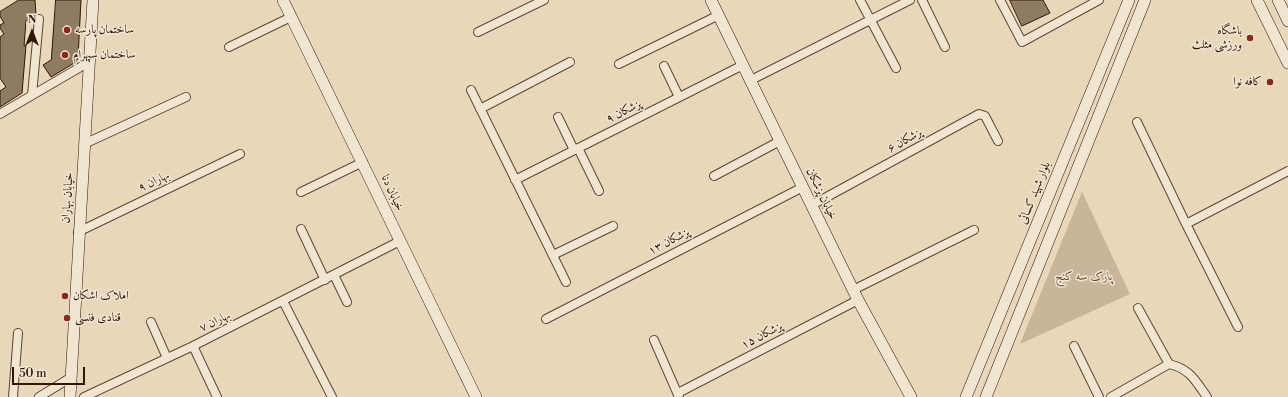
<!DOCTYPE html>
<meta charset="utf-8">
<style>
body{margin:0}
#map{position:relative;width:1288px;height:397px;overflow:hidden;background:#e8d7b8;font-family:"Libre Bodoni",serif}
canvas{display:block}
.north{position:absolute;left:12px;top:12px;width:40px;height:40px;-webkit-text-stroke:3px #f0e5d1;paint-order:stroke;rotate:0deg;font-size:11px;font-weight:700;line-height:16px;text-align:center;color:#2f1605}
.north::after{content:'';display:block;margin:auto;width:14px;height:18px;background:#2f1605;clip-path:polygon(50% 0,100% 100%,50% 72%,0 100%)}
.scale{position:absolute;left:12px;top:367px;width:73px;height:18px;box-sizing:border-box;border:2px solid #2f1605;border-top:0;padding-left:5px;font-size:12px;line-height:14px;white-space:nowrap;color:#2f1605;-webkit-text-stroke:3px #f0e5d1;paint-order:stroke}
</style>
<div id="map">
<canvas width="1288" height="397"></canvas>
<div class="north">N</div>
<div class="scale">50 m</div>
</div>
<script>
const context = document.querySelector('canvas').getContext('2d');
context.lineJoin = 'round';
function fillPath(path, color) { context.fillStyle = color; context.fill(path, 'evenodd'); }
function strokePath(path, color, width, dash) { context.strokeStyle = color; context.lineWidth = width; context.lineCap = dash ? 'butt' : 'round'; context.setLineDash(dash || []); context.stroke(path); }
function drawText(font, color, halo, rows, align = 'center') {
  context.font = font + ' "Libre Bodoni",Amiri,serif'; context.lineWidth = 3; context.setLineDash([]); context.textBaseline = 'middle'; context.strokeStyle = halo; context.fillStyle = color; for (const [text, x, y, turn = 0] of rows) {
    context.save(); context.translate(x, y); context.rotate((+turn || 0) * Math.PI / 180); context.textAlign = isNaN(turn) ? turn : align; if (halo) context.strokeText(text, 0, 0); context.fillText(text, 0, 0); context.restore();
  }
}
fillPath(new Path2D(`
 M 1082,192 L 1130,294 L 1020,344 Z`), '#c9b69a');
const building = new Path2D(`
 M 19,0 L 35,0 L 36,15 L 26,21 L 24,46 L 26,45 L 22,93 L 0,107 L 0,91 L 6,87 L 0,78 L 0,37 L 4,34 L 0,28 L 0,25 L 4,23 L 0,16 L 0,12 Z
 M 56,0 L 81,0 L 78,58 L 76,62 L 51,77 L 43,65 L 51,60 Z
 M 1010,0 L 1043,0 L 1050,13 L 1022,26 Z`);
fillPath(building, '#8f7a62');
strokePath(building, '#2f1605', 1);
const street = new Path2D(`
 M 860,0 L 896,68
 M 922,0 L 945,47
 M 1000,0 L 1022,42 L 1099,0
 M 478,32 L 544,0
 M 229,47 L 291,17
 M 619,64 L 719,15
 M 664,66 L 679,97
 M 751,80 L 910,0
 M 471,90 L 566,282
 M 32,95 L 39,19
 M 480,109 L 570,62
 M 0,114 L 89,62
 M 558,117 L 574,150
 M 1137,122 L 1186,224 L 1238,327
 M 84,144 L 186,97
 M 578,148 L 599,191
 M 714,176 L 780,141
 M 515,180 L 743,65
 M 301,192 L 363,162
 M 812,205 L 979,114 L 985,116 L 998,141
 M 1186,224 L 1288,171
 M 301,229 L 325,280
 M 78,232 L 240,154
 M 553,255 L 613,226
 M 334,275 L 347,302
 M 853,290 L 974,230
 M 283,301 L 332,397
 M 1138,308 L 1169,364
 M 546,319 L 803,187
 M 151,322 L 167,358
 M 654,340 L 679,397
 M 193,346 L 217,397
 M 1074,346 L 1099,397
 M 1169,364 C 1190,369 1195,380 1207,397
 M 678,393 L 858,300
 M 13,397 L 18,333
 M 39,397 L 70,378
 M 84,397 L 193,346 L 400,241
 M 1111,397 L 1169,364`);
const secondary = new Path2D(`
 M 283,0 C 348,132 411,265 476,397
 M 711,0 L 858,300 L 911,397
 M 1257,0 L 1288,63
 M 1278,0 L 1288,21
 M 70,397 L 93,0
 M 966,397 L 1129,0
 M 986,397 L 1145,0`);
strokePath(street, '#5d4632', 10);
strokePath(secondary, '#2f1605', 12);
strokePath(street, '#f0e5d1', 8);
strokePath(secondary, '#f0e5d1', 11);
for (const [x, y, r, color] of [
 [67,30,4,"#8f2418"],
 [1250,38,4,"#8f2418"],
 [65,55,4,"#8f2418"],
 [1270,82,4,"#8f2418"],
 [65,296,4,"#8f2418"],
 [67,318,4,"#8f2418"]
]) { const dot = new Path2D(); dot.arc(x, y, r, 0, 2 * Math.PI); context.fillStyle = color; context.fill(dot); strokePath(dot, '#f0e5d1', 1.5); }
drawText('12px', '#2f1605', '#f0e5d1', [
 ["ساختمان پارسه",75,30],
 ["باشگاه",1242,31,"right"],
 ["ورزشی مثلث",1242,45,"right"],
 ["ساختمان سپهرام",73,55],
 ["کافه نوا",1262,82,"right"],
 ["املاک اشکان",73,296],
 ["قنادی فنسی",75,318]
], 'left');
drawText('12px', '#2f1605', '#f0e5d1', [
 ["۹ پزشکان",624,112,-27],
 ["۶ پزشکان",905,141,-29],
 ["۹ بهاران",154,182,-26],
 ["خیابان دنا",392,193,65],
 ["بلوار شهید کسائی",1035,193,-68],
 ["خیابان پزشکان",821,194,64],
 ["خیابان بهاران",68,198,-86],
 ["۱۳ پزشکان",669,242,-27],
 ["۷ بهاران",215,322,-26],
 ["۱۵ پزشکان",762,336,-27]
]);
drawText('italic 12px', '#5d4632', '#f0e5d1', [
 ["پارک سه کنج",1084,277]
]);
</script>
